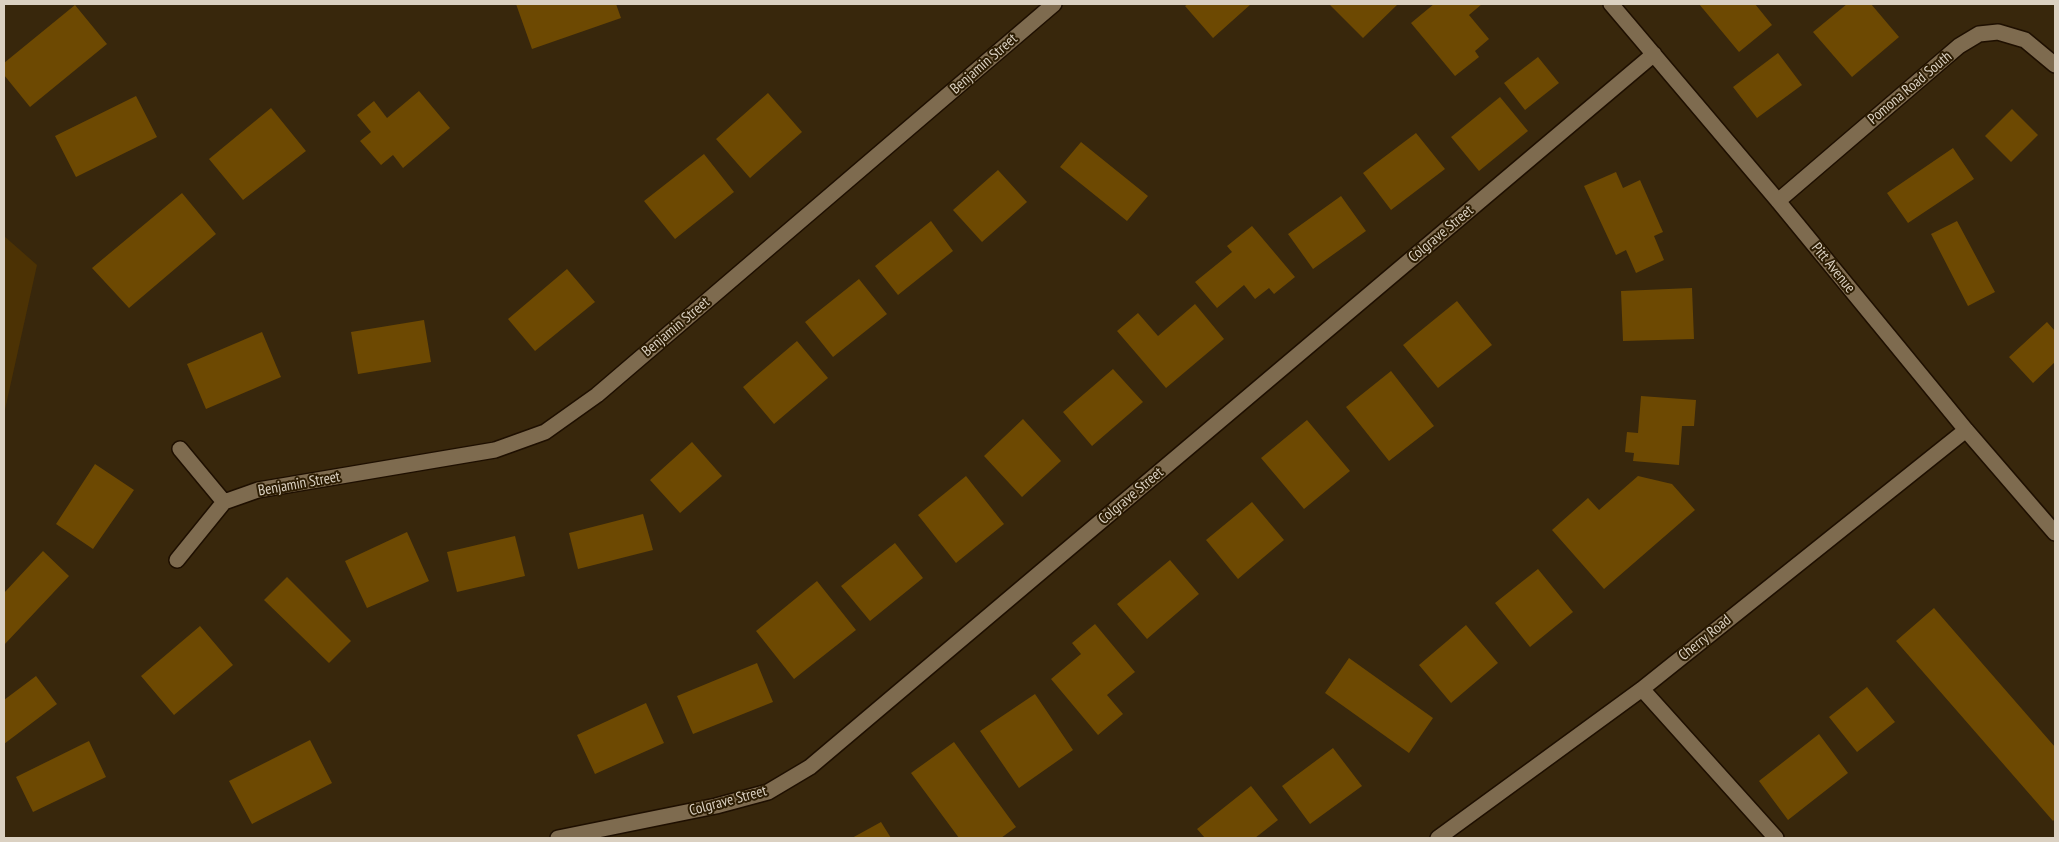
<!DOCTYPE html>
<style>
body{margin:0}
#map{position:relative;width:2059px;height:842px;overflow:hidden;background:#38270c;font-family:"PT Sans Narrow",sans-serif}
canvas{display:block}
.frame{position:absolute;inset:0;border:5px solid #dbd1c2;pointer-events:none}
</style>
<div id="map">
<canvas width="2059" height="842"></canvas>
<div class="frame"></div>
</div>
<script>
const context = document.querySelector('canvas').getContext('2d');
context.lineJoin = 'round';
function fillPath(path, color) { context.fillStyle = color; context.fill(path, 'evenodd'); }
function strokePath(path, color, width, dash) { context.strokeStyle = color; context.lineWidth = width; context.lineCap = dash ? 'butt' : 'round'; context.setLineDash(dash || []); context.stroke(path); }
function drawText(font, color, halo, rows, align = 'center') {
  context.font = font + ' "PT Sans Narrow",sans-serif'; context.lineWidth = 4; context.setLineDash([]); context.textBaseline = 'middle'; context.strokeStyle = halo; context.fillStyle = color; for (const [text, x, y, turn = 0] of rows) {
    context.save(); context.translate(x, y); context.rotate((+turn || 0) * Math.PI / 180); context.textAlign = isNaN(turn) ? turn : align; if (halo) context.strokeText(text, 0, 0); context.fillText(text, 0, 0); context.restore();
  }
}
fillPath(new Path2D(`
 M 4,236 L 37,265 L 4,414 Z`), '#4c3204');
fillPath(new Path2D(`
 M 516,4 L 616,4 L 621,18 L 532,49 Z
 M 1188,4 L 1251,4 L 1213,38 L 1185,6 Z
 M 1329,4 L 1398,4 L 1363,38 Z
 M 1434,4 L 1482,4 L 1469,15 L 1489,39 L 1475,51 L 1479,57 L 1455,76 L 1411,23 Z
 M 1699,4 L 1755,4 L 1772,25 L 1739,52 Z
 M 1847,4 L 1871,4 L 1899,37 L 1852,77 L 1813,32 Z
 M 75,5 L 107,44 L 30,107 L 4,75 L 4,63 Z
 M 1778,53 L 1802,85 L 1757,118 L 1733,87 Z
 M 1538,57 L 1559,83 L 1525,110 L 1504,83 Z
 M 419,91 L 450,128 L 403,168 L 393,155 L 381,165 L 360,141 L 371,132 L 357,115 L 374,101 L 387,118 Z
 M 768,93 L 802,132 L 750,178 L 716,139 Z
 M 136,96 L 157,137 L 76,177 L 55,136 Z
 M 1500,97 L 1528,131 L 1479,171 L 1451,137 Z
 M 271,108 L 306,151 L 243,200 L 209,159 Z
 M 2012,109 L 2038,135 L 2011,162 L 1985,136 Z
 M 1416,133 L 1445,169 L 1391,210 L 1363,173 Z
 M 1081,142 L 1148,196 L 1127,221 L 1060,167 Z
 M 1953,148 L 1974,179 L 1908,223 L 1887,193 Z
 M 704,154 L 734,192 L 675,239 L 644,201 Z
 M 998,170 L 1027,202 L 982,242 L 953,210 Z
 M 1616,172 L 1623,188 L 1640,180 L 1663,232 L 1654,236 L 1664,260 L 1636,273 L 1626,250 L 1616,255 L 1584,186 Z
 M 182,193 L 216,234 L 129,308 L 92,268 Z
 M 1341,196 L 1366,231 L 1313,269 L 1288,234 Z
 M 931,221 L 953,251 L 898,295 L 875,266 Z
 M 1957,221 L 1995,292 L 1968,306 L 1931,234 Z
 M 1252,226 L 1295,277 L 1274,294 L 1269,288 L 1255,299 L 1244,285 L 1217,308 L 1195,282 L 1232,252 L 1227,246 Z
 M 567,269 L 595,302 L 535,351 L 508,319 Z
 M 859,279 L 887,314 L 833,357 L 805,322 Z
 M 1692,288 L 1694,339 L 1623,341 L 1621,291 Z
 M 1457,301 L 1492,345 L 1438,388 L 1403,345 Z
 M 1195,304 L 1224,339 L 1166,388 L 1117,331 L 1138,313 L 1158,336 Z
 M 424,320 L 431,362 L 358,374 L 351,332 Z
 M 2047,322 L 2055,331 L 2055,362 L 2033,383 L 2009,357 Z
 M 262,332 L 281,377 L 206,409 L 187,364 Z
 M 797,341 L 828,378 L 774,424 L 743,387 Z
 M 1113,369 L 1143,402 L 1092,446 L 1063,412 Z
 M 1391,371 L 1434,426 L 1389,461 L 1346,407 Z
 M 1641,396 L 1696,400 L 1694,426 L 1682,426 L 1679,465 L 1633,461 L 1634,453 L 1625,452 L 1627,432 L 1638,433 Z
 M 1023,419 L 1061,461 L 1022,497 L 984,456 Z
 M 1307,420 L 1350,471 L 1304,509 L 1261,458 Z
 M 692,442 L 722,476 L 680,513 L 650,480 Z
 M 95,464 L 134,490 L 93,549 L 56,524 Z
 M 966,476 L 1004,524 L 956,563 L 918,515 Z
 M 1638,476 L 1672,484 L 1695,510 L 1604,589 L 1552,530 L 1588,498 L 1599,510 Z
 M 1252,502 L 1284,540 L 1238,579 L 1206,540 Z
 M 643,514 L 653,550 L 578,569 L 569,533 Z
 M 407,532 L 429,581 L 367,608 L 345,561 Z
 M 515,536 L 525,576 L 457,592 L 447,552 Z
 M 895,543 L 923,578 L 870,621 L 841,586 Z
 M 43,551 L 69,576 L 4,645 L 4,593 Z
 M 1170,560 L 1199,594 L 1147,639 L 1117,604 Z
 M 1538,569 L 1573,612 L 1530,647 L 1495,603 Z
 M 287,577 L 351,641 L 329,663 L 264,600 Z
 M 817,581 L 856,630 L 794,679 L 756,631 Z
 M 1934,608 L 2055,747 L 2055,819 L 2053,821 L 1896,641 Z
 M 1095,624 L 1135,672 L 1107,695 L 1123,714 L 1098,735 L 1051,679 L 1081,654 L 1072,643 Z
 M 1466,625 L 1498,663 L 1451,703 L 1419,665 Z
 M 200,626 L 233,665 L 174,715 L 141,676 Z
 M 1349,658 L 1433,718 L 1409,753 L 1325,693 Z
 M 757,663 L 773,702 L 693,734 L 677,696 Z
 M 36,676 L 57,704 L 4,744 L 4,700 Z
 M 1867,687 L 1895,722 L 1857,752 L 1829,717 Z
 M 1035,694 L 1073,750 L 1019,788 L 980,731 Z
 M 646,703 L 664,743 L 595,774 L 577,735 Z
 M 1819,734 L 1848,773 L 1788,820 L 1759,781 Z
 M 310,740 L 332,783 L 252,824 L 229,781 Z
 M 89,741 L 106,777 L 33,812 L 16,777 Z
 M 954,742 L 1016,827 L 1001,838 L 959,838 L 911,773 Z
 M 1333,748 L 1362,786 L 1310,824 L 1282,786 Z
 M 1251,786 L 1278,820 L 1255,838 L 1205,838 L 1197,829 Z
 M 881,822 L 891,838 L 852,838 Z`), '#6d4902');
const minor = new Path2D(`
 M 1611,4 L 1778,201 L 1966,430 L 2055,533
 M 1778,201 L 1959,46 L 1979,34 L 1998,32 L 2025,40 L 2055,65
 M 180,449 L 224,502 L 258,490 L 495,450 L 545,432 L 597,395 L 1054,4
 M 177,560 L 224,502
 M 1642,689 L 1776,838
 M 558,838 L 716,806 L 768,792 L 810,767 L 1654,54
 M 1438,838 L 1642,689 L 1966,430`);
strokePath(minor, '#1e0f00', 18);
strokePath(minor, '#7e6b4f', 15);
drawText('15px', '#dbd1c2', '#2d1d03', [
 ["Benjamin Street",984,64,-41],
 ["Pomona Road South",1910,88,-40],
 ["Colgrave Street",1441,234,-40],
 ["Pitt Avenue",1833,268,51],
 ["Benjamin Street",676,327,-40],
 ["Benjamin Street",299,484,-10],
 ["Colgrave Street",1131,496,-40],
 ["Cherry Road",1705,638,-39],
 ["Colgrave Street",728,801,-15]
]);
</script>
